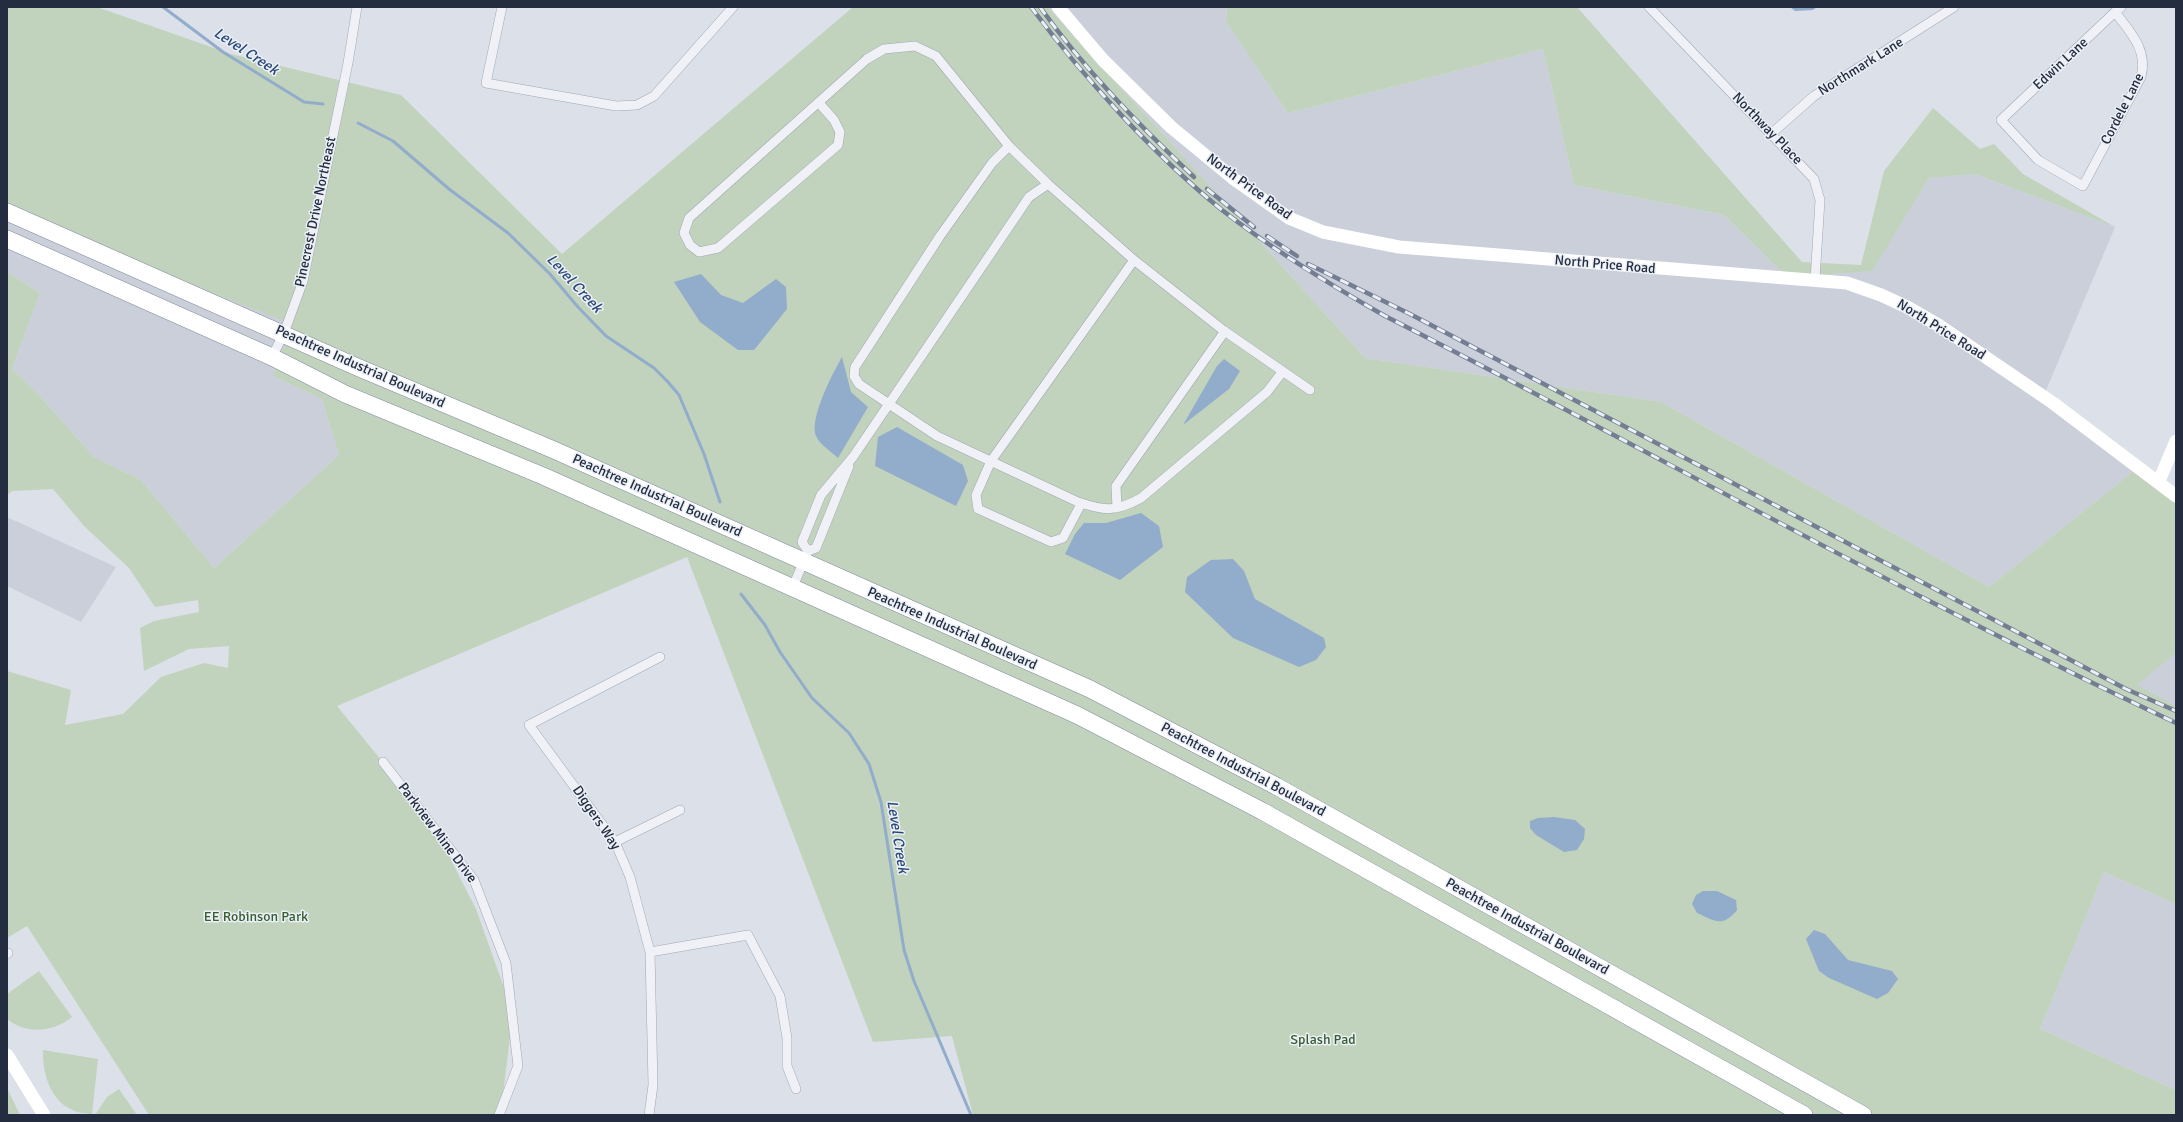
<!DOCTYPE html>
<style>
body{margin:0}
#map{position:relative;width:2183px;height:1122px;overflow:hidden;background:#dce0e8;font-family:Signika,sans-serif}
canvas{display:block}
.frame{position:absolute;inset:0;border:8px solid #242d40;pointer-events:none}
</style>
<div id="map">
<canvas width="2183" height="1122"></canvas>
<div class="frame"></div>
</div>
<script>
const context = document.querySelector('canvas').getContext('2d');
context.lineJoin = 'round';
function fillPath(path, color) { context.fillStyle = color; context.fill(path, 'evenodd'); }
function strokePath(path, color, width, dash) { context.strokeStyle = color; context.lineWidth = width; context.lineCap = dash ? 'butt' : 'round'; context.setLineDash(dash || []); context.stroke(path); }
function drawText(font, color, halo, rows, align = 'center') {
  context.font = font + ' Signika,sans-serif'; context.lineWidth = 3; context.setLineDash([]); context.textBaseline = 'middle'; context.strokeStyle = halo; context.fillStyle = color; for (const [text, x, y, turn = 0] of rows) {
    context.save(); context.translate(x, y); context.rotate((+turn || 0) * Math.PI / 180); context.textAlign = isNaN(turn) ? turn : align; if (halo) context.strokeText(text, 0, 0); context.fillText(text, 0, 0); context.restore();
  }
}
fillPath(new Path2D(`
 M 1048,7 L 1227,7 L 1226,22 L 1288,113 L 1543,49 L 1574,185 L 1724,215 L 1787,277 L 1872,270 L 1929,178 L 1975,174 L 2115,227 L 2044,395 L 2141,465 L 1989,587 L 1661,402 L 1365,358 Z
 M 7,217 L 142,266 L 293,324 L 273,376 L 322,399 L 339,455 L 214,568 L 141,480 L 94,457 L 39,395 L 12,369 L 40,293 L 7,272 Z
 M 7,517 L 116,567 L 81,622 L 7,586 Z
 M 2176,653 L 2176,706 L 2136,685 Z
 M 2104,872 L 2176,904 L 2176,1090 L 2040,1029 Z`), '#cacfda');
fillPath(new Path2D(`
 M 7,7 L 97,7 L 231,54 L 401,95 L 562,254 L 853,7 L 1048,7 L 1365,358 L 1661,402 L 1989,587 L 2141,465 L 2176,493 L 2176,653 L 2137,685 L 2176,706 L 2176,904 L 2104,872 L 2040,1029 L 2176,1090 L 2176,1115 L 973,1115 L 952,1036 L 873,1042 L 687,557 L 337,706 L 431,821 L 476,909 L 513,1013 L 502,1102 L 497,1115 L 149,1115 L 27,926 L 7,938 L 7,671 L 71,690 L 65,725 L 123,714 L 161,677 L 204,663 L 228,668 L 229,646 L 189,649 L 144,671 L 140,628 L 154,621 L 199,612 L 198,600 L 155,607 L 129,568 L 84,526 L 53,489 L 12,491 L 7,495 L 7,272 L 40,293 L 12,369 L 39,395 L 94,457 L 141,480 L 214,568 L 339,455 L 322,399 L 273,376 L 292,324 L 142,266 L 7,209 Z
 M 1227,7 L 1577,7 L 1802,262 L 1861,265 L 1884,171 L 1933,108 L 1980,149 L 1994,144 L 2023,174 L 2115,227 L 1975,174 L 1929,178 L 1872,271 L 1787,277 L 1724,215 L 1574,185 L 1543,49 L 1288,113 L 1226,22 Z
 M 39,971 L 72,1017 C 54,1032 26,1035 7,1019 L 7,994 Z
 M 43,1050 L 98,1059 L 92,1114 C 56,1114 42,1081 43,1050 Z
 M 7,1088 L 20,1115 L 7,1115 Z
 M 119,1089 L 137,1115 L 95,1115 L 107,1097 Z`), '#c1d3bc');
fillPath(new Path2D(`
 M 1790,7 L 1817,7 L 1813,10 L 1795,11 Z
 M 701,274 L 721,295 L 743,303 L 776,279 L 786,287 L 787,309 L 754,350 L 738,350 L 700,322 L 674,282 Z
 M 842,357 L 851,392 L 868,407 L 838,458 C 832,452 819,444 816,436 C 809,418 833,373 842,357 Z
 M 1224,359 L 1240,371 L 1229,389 L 1183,425 L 1217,366 Z
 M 897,427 L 963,465 L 968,481 L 956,506 L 875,466 L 878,437 Z
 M 1141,513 L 1159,526 L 1163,547 L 1120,580 L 1065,554 L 1075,534 L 1084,523 L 1106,523 Z
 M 1233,559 L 1244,571 L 1255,599 L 1324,638 L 1326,647 L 1316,660 L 1299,667 L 1233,638 L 1185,592 L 1187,577 L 1211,560 Z
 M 1554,817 L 1575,820 L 1585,829 L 1584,839 L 1577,850 L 1564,852 L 1536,835 L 1530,828 L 1530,821 L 1538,818 Z
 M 1703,891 L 1717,891 L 1736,900 L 1737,910 C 1722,928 1715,921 1697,913 L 1692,904 L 1696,895 Z
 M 1814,930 L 1825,934 L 1848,960 L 1892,971 L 1898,979 L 1888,993 L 1877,999 L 1829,978 L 1819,971 L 1806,939 Z`), '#92accc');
strokePath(new Path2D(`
 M 163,7 L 223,52 L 304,102 L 323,104
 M 358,123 L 393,141 L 449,189 L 508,233 L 550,274 L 578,307 L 606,336 L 654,368 L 668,382 L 679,395 L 704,454 L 720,502
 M 741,594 L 765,625 L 780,652 L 812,698 L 849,733 L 869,764 L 881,802 L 904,950 L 914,981 L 971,1115`), '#92accc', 3);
const street = new Path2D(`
 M 502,7 L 486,83 L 616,106 L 637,105 L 654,96 L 733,7
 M 1649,7 L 1814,179 L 1820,200 L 1815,280
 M 2115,12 C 2131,33 2148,50 2141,77 L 2083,186 L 2038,160 L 2001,120 L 2115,12 L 2121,7
 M 819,103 L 834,120 L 840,132 L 838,145 L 718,248 L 699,252 L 690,245 L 684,233 L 689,218 L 867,59 L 884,49 L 915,46 L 936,56 L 1009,146 L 1048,184 L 1134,260 L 1223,330 L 1310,390
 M 1772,133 L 1814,96 L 1954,7
 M 1009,146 L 992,163 L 940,236 L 855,367 L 854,376 L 859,384 L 937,436 L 1078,502 C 1104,511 1116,512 1141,498 L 1267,392 L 1283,371
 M 272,357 L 284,333 L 303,281 L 348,63 L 357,7
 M 1081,504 L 1063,538 L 1051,542 L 978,509 L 976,495 L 991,461 L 1134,260
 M 1117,508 L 1116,486 L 1225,331
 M 808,551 L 802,542 L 821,495 L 853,457 L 1029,197 L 1048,184
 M 792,589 L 808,551 L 816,548 L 849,466
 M 383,762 L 474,880 L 506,963 L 518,1066 L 499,1115
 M 615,842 L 680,810
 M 650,952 L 748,935 L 780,996 L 787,1038 L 787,1066 L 796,1089
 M 7,954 L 8,953
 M 649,1115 L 653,1085 L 650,952 L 630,877 L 615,842 L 529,725 L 660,657`);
const highway = new Path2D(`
 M 7,212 L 357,367 L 554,450 L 1090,689 L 1276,786 L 1863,1115
 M 7,239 L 272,357 L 345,394 L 543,476 L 1077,715 L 1262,811 L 1804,1115`);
strokePath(street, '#a1a7b2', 10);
strokePath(highway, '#828ca0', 18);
strokePath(street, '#eff1f6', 9);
strokePath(new Path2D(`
 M 1058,7 L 1103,60 L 1171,127 L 1234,179 L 1289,218 L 1323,232 L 1399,247 L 1847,283 L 1881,295 L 1907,307 L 1940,326 L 2053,403 L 2176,496
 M 2159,481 L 2176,441
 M 7,1055 L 44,1115`), '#fff', 13);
strokePath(highway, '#fff', 17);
const rail = new Path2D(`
 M 1031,7 C 1084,78 1153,154 1222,210 C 1273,250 1329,284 1385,316 C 1649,450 1908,597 2176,723
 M 1040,7 C 1084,69 1139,125 1194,177
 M 1207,189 L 1254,227
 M 1267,236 L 1297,256
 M 1308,264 L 1410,314 L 2126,689 L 2176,711`);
strokePath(rail, '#747e93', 4.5);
strokePath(rail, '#ebeff6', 3, [9]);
drawText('14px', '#242d40', '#ebeff6', [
 ["Edwin Lane",2061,64,-43],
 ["Northmark Lane",1861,67,-32],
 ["Cordele Lane",2123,109,-63],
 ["Northway Place",1767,129,46],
 ["North Price Road",1249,187,36],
 ["Pinecrest Drive Northeast",316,212,-78],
 ["North Price Road",1605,265,5],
 ["North Price Road",1941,330,32],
 ["Peachtree Industrial Boulevard",360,367,24],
 ["Peachtree Industrial Boulevard",657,496,24],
 ["Peachtree Industrial Boulevard",952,629,24],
 ["Peachtree Industrial Boulevard",1243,770,28],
 ["Diggers Way",596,818,56],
 ["Parkview Mine Drive",437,833,53],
 ["Peachtree Industrial Boulevard",1527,927,29]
]);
drawText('14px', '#365d30', '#ebeff6', [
 ["EE Robinson Park",256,917],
 ["Splash Pad",1323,1040]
]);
drawText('italic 15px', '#2a4978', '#ebeff6', [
 ["Level Creek",246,52,33],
 ["Level Creek",574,284,47],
 ["Level Creek",897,837,81]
]);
</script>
